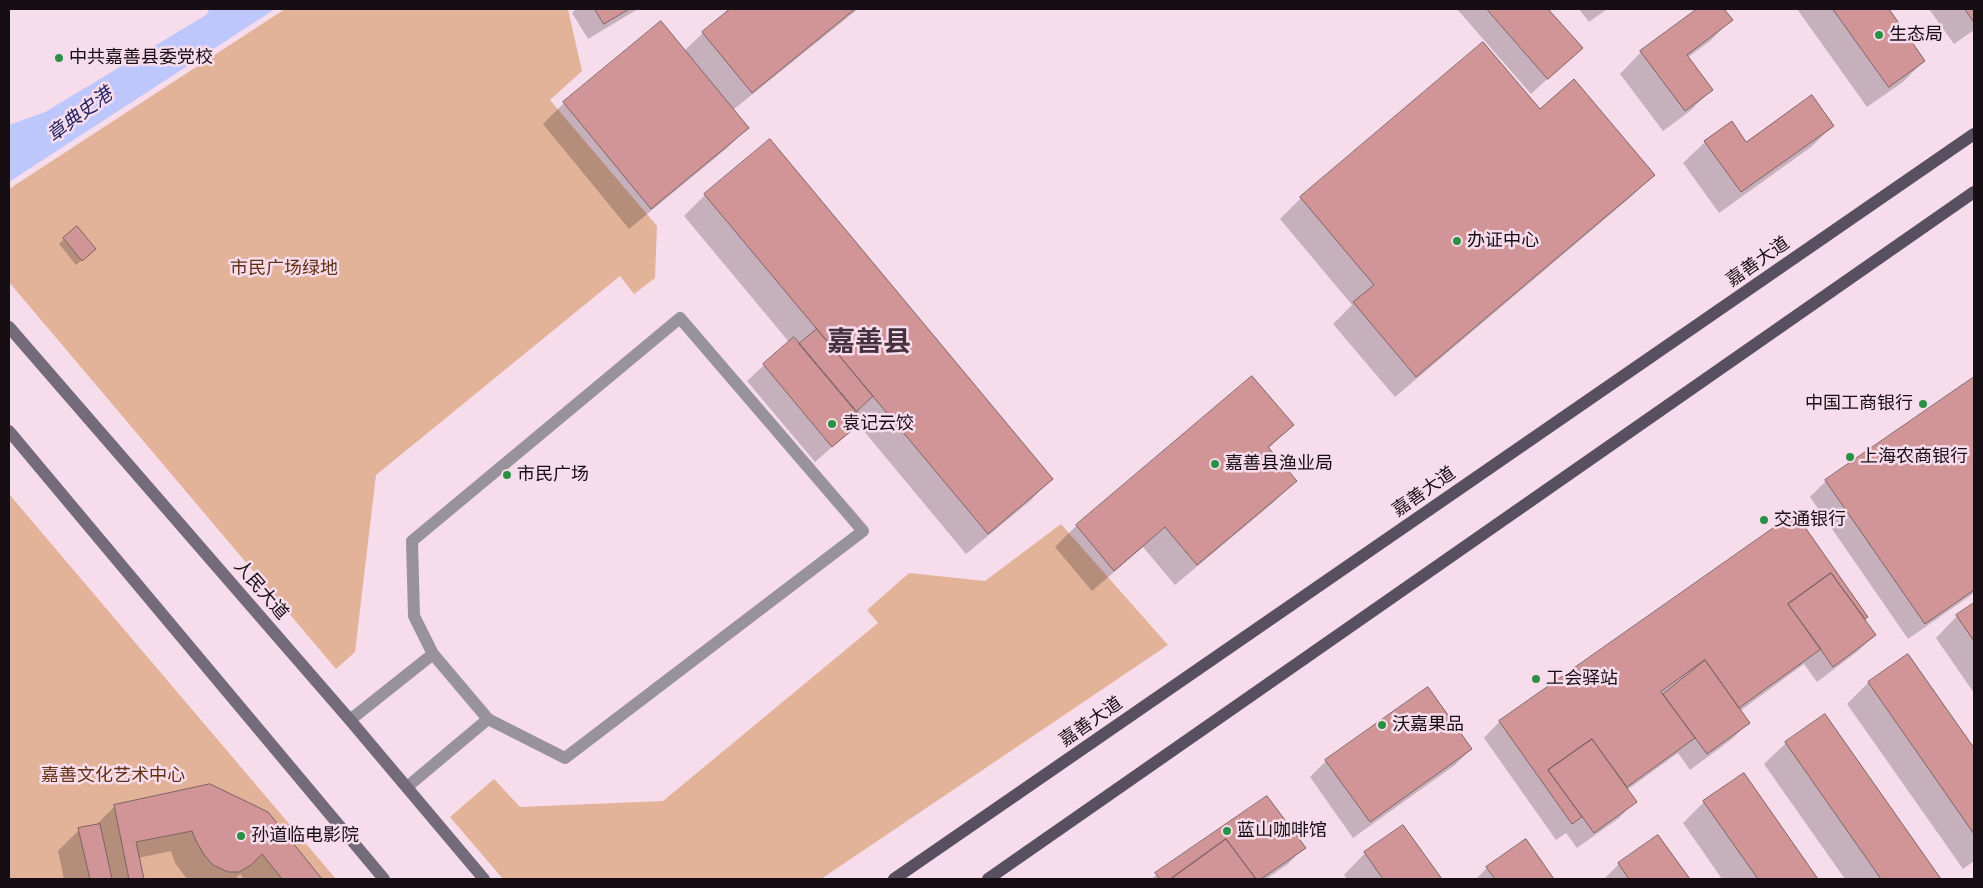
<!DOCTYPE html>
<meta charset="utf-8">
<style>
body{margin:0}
#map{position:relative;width:1983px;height:888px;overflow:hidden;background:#f7ddec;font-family:Cabin,sans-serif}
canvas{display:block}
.frame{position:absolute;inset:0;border:10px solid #160e13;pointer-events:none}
</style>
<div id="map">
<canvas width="1983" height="888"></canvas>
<div class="frame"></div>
</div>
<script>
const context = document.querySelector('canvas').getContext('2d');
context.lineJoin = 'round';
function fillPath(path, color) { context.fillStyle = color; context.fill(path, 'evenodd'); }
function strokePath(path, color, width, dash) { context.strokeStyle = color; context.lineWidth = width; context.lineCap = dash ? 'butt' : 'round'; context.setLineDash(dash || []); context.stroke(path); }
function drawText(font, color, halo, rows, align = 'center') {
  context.font = font + ' Cabin,"Noto Sans SC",sans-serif'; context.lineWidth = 5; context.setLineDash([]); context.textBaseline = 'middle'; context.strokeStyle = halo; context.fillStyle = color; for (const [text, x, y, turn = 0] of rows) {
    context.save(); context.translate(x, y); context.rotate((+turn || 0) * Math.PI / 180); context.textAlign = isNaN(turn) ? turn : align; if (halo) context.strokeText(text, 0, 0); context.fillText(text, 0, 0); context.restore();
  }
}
fillPath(new Path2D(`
 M 285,9 L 568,9 L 582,71 L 550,100 L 657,226 L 655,278 L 634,294 L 620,276 L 376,475 L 355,652 L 336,669 L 9,282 L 9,189 Z
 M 9,494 L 336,879 L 9,879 Z
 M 1061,524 L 1168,645 L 821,879 L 503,879 L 450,817 L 494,779 L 520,807 L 663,801 L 878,623 L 867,610 L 909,573 L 985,581 Z`), '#e2b299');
fillPath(new Path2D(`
 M 210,9 L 275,9 L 9,182 L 9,125 L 45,112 L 206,15 Z`), '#bdc7fc');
fillPath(new Path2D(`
 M 576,9 L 638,9 L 588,39 L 572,13 Z
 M 732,9 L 858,9 L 733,110 L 747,128 L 726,149 L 629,229 L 543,124 L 564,103 L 661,23 L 684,51 L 703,33 Z
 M 1457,9 L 1547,9 L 1581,48 L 1531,94 Z
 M 1579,9 L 1607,9 L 1589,22 Z
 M 1699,9 L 1723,9 L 1731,20 L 1710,41 L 1687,58 L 1711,90 L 1690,111 L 1663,131 L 1620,74 L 1641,52 Z
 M 1797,9 L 1887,9 L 1924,61 L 1903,82 L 1867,107 Z
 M 1929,9 L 1974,9 L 1974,30 L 1954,44 Z
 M 1540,111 L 1653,175 L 1632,196 L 1395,397 L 1333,324 L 1352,305 L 1280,219 L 1301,198 Z
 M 1833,126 L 1811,147 L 1719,213 L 1683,163 L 1705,142 L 1746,143 Z
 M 705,195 L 1051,479 L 1030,501 L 966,554 L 858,424 L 815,462 L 747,381 L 789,342 L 684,216 Z
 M 76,228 L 89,254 L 76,265 L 59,244 Z
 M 1252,377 L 1293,425 L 1268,449 L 1295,481 L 1274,502 L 1175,585 L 1143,547 L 1092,591 L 1055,547 L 1076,526 Z
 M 1974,378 L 1974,593 L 1908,639 L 1810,497 L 1826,481 Z
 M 1795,514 L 1866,616 L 1863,620 L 1875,635 L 1858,651 L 1817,682 L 1804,664 L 1740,711 L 1749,722 L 1732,739 L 1690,770 L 1678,753 L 1627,790 L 1635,801 L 1619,818 L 1577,848 L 1566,833 L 1556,840 L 1484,738 L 1500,721 Z
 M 1974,604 L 1974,693 L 1936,638 L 1957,616 Z
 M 1907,655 L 1974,751 L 1974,861 L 1963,869 L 1847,704 L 1868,683 Z
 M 1825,715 L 1940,879 L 1845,879 L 1764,764 L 1786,743 Z
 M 1471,749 L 1455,765 L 1353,838 L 1310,777 L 1326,761 Z
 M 1743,775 L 1817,879 L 1722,879 L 1683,823 L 1704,802 Z
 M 1267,798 L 1304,847 L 1288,864 L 1266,879 L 1151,879 Z
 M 115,806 L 267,813 L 320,879 L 244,879 L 240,874 L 235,879 L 187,879 L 175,863 L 171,851 L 138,858 L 142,879 L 64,879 L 58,851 L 79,830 L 95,826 Z
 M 1403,826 L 1440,879 L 1347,879 L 1344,875 L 1365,853 Z
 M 1658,836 L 1688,879 L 1604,879 L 1619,864 Z
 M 1525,840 L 1553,879 L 1476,879 L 1487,868 Z`), '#0003');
const building = new Path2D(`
 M 595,9 L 629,9 L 604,24 Z
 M 730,9 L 855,9 L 752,93 L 702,32 Z
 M 1487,9 L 1548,9 L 1583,48 L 1548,79 Z
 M 1697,9 L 1724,9 L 1733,20 L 1687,55 L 1713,90 L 1685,111 L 1640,51 Z
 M 1833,9 L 1889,9 L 1925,61 L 1889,87 Z
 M 1965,9 L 1974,9 L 1974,22 Z
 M 661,21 L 749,128 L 651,209 L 563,102 Z
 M 1483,42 L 1540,109 L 1574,79 L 1655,175 L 1416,377 L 1353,302 L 1374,285 L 1300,197 Z
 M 1812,95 L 1834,126 L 1741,192 L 1704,141 L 1732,121 L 1746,142 Z
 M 770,139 L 1053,479 L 988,534 L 704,194 Z
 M 77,226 L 96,249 L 82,261 L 63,238 Z
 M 817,329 L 873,396 L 856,412 L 799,344 Z
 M 794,337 L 864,420 L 832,447 L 763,364 Z
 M 1252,376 L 1294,425 L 1268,447 L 1297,481 L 1197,565 L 1165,527 L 1114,571 L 1076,525 Z
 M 1974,377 L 1974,590 L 1925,624 L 1825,480 Z
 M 1795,513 L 1868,617 L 1865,619 L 1831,573 L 1788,604 L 1821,649 L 1739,708 L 1705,660 L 1663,694 L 1695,738 L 1627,787 L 1592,739 L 1548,770 L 1582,817 L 1572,824 L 1499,721 Z
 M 1831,573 L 1876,635 L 1833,667 L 1788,604 Z
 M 1974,603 L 1974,641 L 1956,615 Z
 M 1908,654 L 1974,748 L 1974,834 L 1868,682 Z
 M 1705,660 L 1750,723 L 1707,754 L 1661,692 Z
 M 1428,687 L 1472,749 L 1370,822 L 1325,760 Z
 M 1825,714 L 1941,879 L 1881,879 L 1785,742 Z
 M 1592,739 L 1637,802 L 1594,833 L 1548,770 Z
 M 1744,773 L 1818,879 L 1758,879 L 1703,801 Z
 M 210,784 L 268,812 L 322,879 L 282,879 L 262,854 L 251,865 L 239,872 L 228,872 L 213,865 L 205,856 L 196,841 L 192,831 L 136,842 L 144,879 L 129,879 L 114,805 Z
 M 1267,796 L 1306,848 L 1261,879 L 1256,879 L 1226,839 L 1172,878 L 1173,879 L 1160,879 L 1155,873 Z
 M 100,824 L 112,879 L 90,879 L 78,828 Z
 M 1403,825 L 1442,879 L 1383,879 L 1364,852 Z
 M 1658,835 L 1690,879 L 1629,879 L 1618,863 Z
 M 1226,839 L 1256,879 L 1173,879 L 1172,878 Z
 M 1526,839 L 1554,879 L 1495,879 L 1486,867 Z`);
fillPath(building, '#d19497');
strokePath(building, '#7d6263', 1);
strokePath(new Path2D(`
 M 433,654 L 488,719
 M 350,720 L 433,654 L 414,616 L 412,541 L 680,318 L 863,531 L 565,758 L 488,719 L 407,787`), '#98929c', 12);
strokePath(new Path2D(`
 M 9,327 L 350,720 L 484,879
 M 9,431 L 384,879`), '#736b79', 12);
strokePath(new Path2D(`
 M 894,879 L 1974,134
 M 988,879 L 1974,192`), '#584f60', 12);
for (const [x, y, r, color] of [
 [1879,35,5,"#2b9045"],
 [59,58,5,"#2b9045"],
 [1457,241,5,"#2b9045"],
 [1923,404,5,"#2b9045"],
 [832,424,5,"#2b9045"],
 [1850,457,5,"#2b9045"],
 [1215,464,5,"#2b9045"],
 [507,475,5,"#2b9045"],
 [1764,520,5,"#2b9045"],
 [1536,679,5,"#2b9045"],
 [1382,725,5,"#2b9045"],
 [1227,831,5,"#2b9045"],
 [241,836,5,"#2b9045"]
]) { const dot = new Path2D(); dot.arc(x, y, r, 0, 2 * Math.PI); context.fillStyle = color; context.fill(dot); strokePath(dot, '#f7ddec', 2); }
drawText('18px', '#160e13', '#f7ddec', [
 ["生态局",1889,35],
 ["中共嘉善县委党校",69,58],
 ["办证中心",1467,241],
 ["中国工商银行",1913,404,"right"],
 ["袁记云饺",842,424],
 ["上海农商银行",1860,457],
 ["嘉善县渔业局",1225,464],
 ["市民广场",517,475],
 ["交通银行",1774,520],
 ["工会驿站",1546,679],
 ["沃嘉果品",1392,725],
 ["蓝山咖啡馆",1237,831],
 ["孙道临电影院",251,836]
], 'left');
drawText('18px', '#160e13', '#f7ddec', [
 ["嘉善大道",1758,262,-35],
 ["嘉善大道",1424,492,-35],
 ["人民大道",261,590,49],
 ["嘉善大道",1091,722,-35]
]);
drawText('18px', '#623012', '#f7ddec', [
 ["市民广场绿地",284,269],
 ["嘉善文化艺术中心",113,776]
]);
drawText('italic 19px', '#242662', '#f7ddec', [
 ["章典史港",80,115,-37]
]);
drawText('bold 28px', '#45313d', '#f7ddec', [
 ["嘉善县",869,343]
]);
</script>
